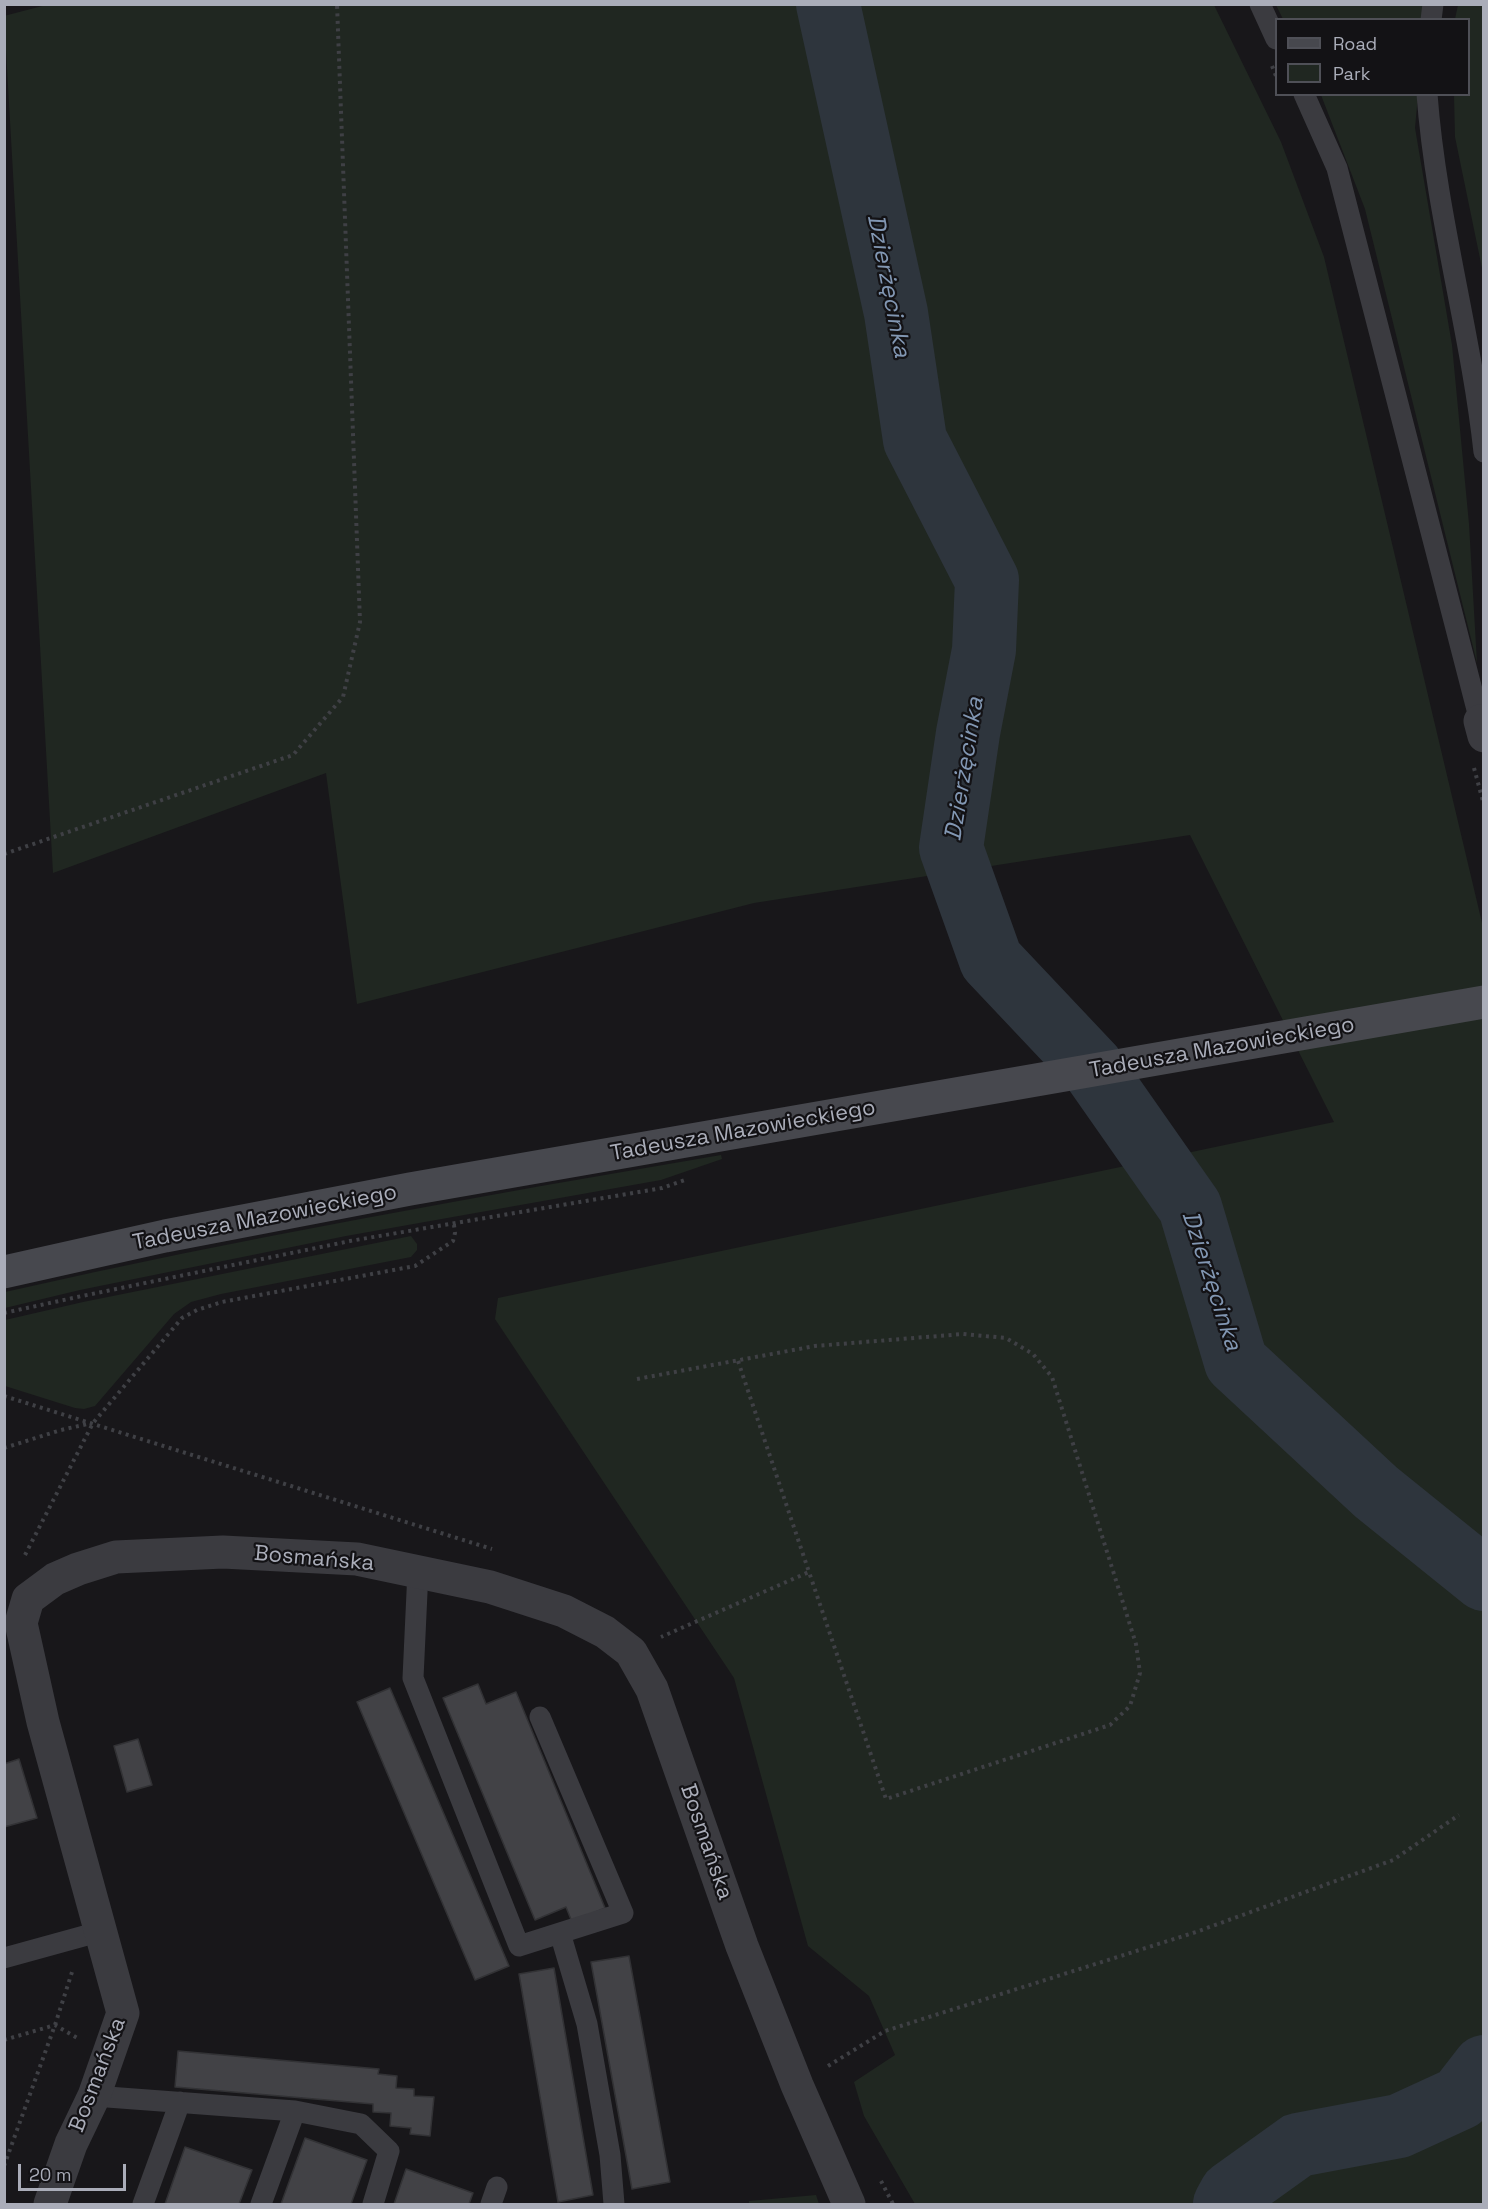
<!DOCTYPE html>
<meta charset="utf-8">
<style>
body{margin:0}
#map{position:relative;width:1488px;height:2209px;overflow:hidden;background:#18171a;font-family:"Space Grotesk",sans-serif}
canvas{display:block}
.frame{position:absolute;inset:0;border:6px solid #aaadb9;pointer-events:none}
.legend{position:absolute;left:1275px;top:18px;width:195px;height:78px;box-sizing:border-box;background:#131215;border:2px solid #4f5057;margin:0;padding:8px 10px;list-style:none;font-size:18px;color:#aaadb9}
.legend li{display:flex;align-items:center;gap:12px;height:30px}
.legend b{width:30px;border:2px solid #4f5057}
.scale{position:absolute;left:18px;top:2164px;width:108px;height:27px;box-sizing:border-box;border:3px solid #aaadb9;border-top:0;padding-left:8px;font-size:18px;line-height:21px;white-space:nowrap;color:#aaadb9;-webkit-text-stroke:4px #131215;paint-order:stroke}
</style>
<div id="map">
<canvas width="1488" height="2209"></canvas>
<div class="frame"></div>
<ul class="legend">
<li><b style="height:8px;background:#47484e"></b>Road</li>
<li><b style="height:16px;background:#202721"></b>Park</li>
</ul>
<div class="scale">20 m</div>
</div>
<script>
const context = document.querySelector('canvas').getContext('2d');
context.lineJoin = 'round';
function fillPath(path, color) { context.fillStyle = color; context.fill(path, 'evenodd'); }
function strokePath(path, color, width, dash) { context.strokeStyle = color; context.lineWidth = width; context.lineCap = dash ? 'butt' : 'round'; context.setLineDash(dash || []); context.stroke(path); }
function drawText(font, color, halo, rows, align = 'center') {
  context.font = font + ' "Space Grotesk",sans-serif'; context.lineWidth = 4.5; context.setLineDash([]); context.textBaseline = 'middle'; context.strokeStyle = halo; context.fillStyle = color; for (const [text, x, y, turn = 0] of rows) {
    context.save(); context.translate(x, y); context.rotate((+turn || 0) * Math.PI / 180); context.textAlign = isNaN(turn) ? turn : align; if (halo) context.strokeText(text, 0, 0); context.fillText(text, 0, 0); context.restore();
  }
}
fillPath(new Path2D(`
 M 50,4 L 1214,5 L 1281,142 L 1324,257 L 1483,927 L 1483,2204 L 915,2204 L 864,2116 L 854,2082 L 895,2055 L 869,1996 L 808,1946 L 734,1678 L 495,1319 L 498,1298 L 1334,1122 L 1190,835 L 754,903 L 357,1004 L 326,773 L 53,873 L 4,16 Z
 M 1276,5 L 1427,5 L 1425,20 L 1283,19 Z
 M 1458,5 L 1483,5 L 1483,273 L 1455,137 L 1454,95 L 1468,94 L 1468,20 L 1455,19 Z
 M 1321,95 L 1418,95 L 1415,128 L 1452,345 L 1469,524 L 1477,663 L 1365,209 Z
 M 721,1155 L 722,1159 L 661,1180 L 346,1236 L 80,1290 L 5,1308 L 5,1292 C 242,1238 481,1196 721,1155 Z
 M 411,1236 L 417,1244 L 417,1250 L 411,1257 L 221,1294 L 191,1302 L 174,1314 L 95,1406 L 84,1409 L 75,1408 L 5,1386 L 5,1320 L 83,1302 Z
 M 816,2195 L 819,2204 L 749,2204 L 749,2201 Z`), '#202721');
strokePath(new Path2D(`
 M 828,4 L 896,313 L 915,440 L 987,580 L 984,650 L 968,733 L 951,848 L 991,960 L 1092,1067 L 1190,1207 L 1236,1362 L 1376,1492 L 1484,1579
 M 1225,2204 L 1231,2193 L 1298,2145 L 1399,2126 L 1460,2098 L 1484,2067`), '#2e353d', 64);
const building = new Path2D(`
 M 478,1684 L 486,1704 L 516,1692 L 605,1908 L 572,1922 L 566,1907 L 535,1920 L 443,1698 Z
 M 390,1688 L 509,1966 L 475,1980 L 357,1702 Z
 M 138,1739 L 152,1785 L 127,1792 L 114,1746 Z
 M 19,1759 L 37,1818 L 4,1827 L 4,1764 Z
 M 629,1956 L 670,2182 L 632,2189 L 591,1962 Z
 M 554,1968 L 593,2195 L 558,2202 L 519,1974 Z
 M 178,2051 L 379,2069 L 378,2074 L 397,2076 L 396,2088 L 414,2089 L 414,2096 L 434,2097 L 430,2136 L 410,2134 L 411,2128 L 390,2126 L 391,2113 L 373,2112 L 373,2104 L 175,2087 Z
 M 305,2138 L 367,2160 L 351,2204 L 281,2204 Z
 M 185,2147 L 252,2170 L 239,2204 L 165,2204 Z
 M 406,2169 L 473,2193 L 469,2204 L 394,2204 Z`);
fillPath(building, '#424246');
strokePath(building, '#323235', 1.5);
strokePath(new Path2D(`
 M 1272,66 L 1276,76
 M 1474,768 L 1484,805
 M 4,854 L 293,755 L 343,697 L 360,622 L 337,4
 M 4,1313 L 82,1296 L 350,1241 L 662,1188 L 688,1179
 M 738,1361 L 809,1572
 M 637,1379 L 815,1346 L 963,1334 L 1006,1338 L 1033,1354 L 1052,1377 L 1136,1644 L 1140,1673 L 1130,1706 L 1110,1725 L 886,1799 L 809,1572 L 661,1637
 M 4,1396 L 492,1549
 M 4,1448 L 61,1430 L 92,1423
 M 25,1555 L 93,1423 L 182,1318 L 197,1310 L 222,1302 L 415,1266 L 453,1241 L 455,1233 L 454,1225
 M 4,2040 L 55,2025 L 79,2039
 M 828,2066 L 885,2031 L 1196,1932 L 1393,1860 L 1459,1815
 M 4,2166 L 55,2025 L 73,1969
 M 881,2181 L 893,2204`), '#3f4045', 4, [3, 4.5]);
strokePath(new Path2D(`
 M 1260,4 L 1276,39
 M 1431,20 L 1433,4
 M 1304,94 L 1337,168 L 1480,721
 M 1427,94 C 1436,215 1471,332 1484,452
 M 418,1571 L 413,1678 L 519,1946 L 623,1913 L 540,1717
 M 560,1933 L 587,2024 L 610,2155 L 614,2204
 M 4,1958 L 102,1931
 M 94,2096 L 295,2111 L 361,2124 L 389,2151 L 373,2204
 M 143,2204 L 180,2102
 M 261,2204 L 295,2111
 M 491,2204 L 497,2187`), '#3b3b40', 21);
strokePath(new Path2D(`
 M 1480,721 L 1484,736
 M 50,2204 L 71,2144 L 94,2096 L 123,2013 L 43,1722 L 21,1623 L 28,1599 L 55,1579 L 78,1569 L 116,1557 L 223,1552 L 357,1559 L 490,1587 L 564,1611 L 605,1632 L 631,1652 L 652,1689 L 742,1946 L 797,2085 L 849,2204`), '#3b3b40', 33);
strokePath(new Path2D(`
 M 4,1272 L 165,1236 L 410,1189 L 1484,1002`), '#47484e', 33);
drawText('22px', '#aaadb9', '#131215', [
 ["Tadeusza Mazowieckiego",1222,1048,-10],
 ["Tadeusza Mazowieckiego",743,1131,-10],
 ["Tadeusza Mazowieckiego",265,1218,-11],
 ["Bosmańska",314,1559,5],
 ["Bosmańska",706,1842,71],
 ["Bosmańska",98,2075,-69]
]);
drawText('italic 24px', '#8297b3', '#131215', [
 ["Dzierżęcinka",888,286,79],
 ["Dzierżęcinka",965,769,-81],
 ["Dzierżęcinka",1211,1281,72]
]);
</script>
